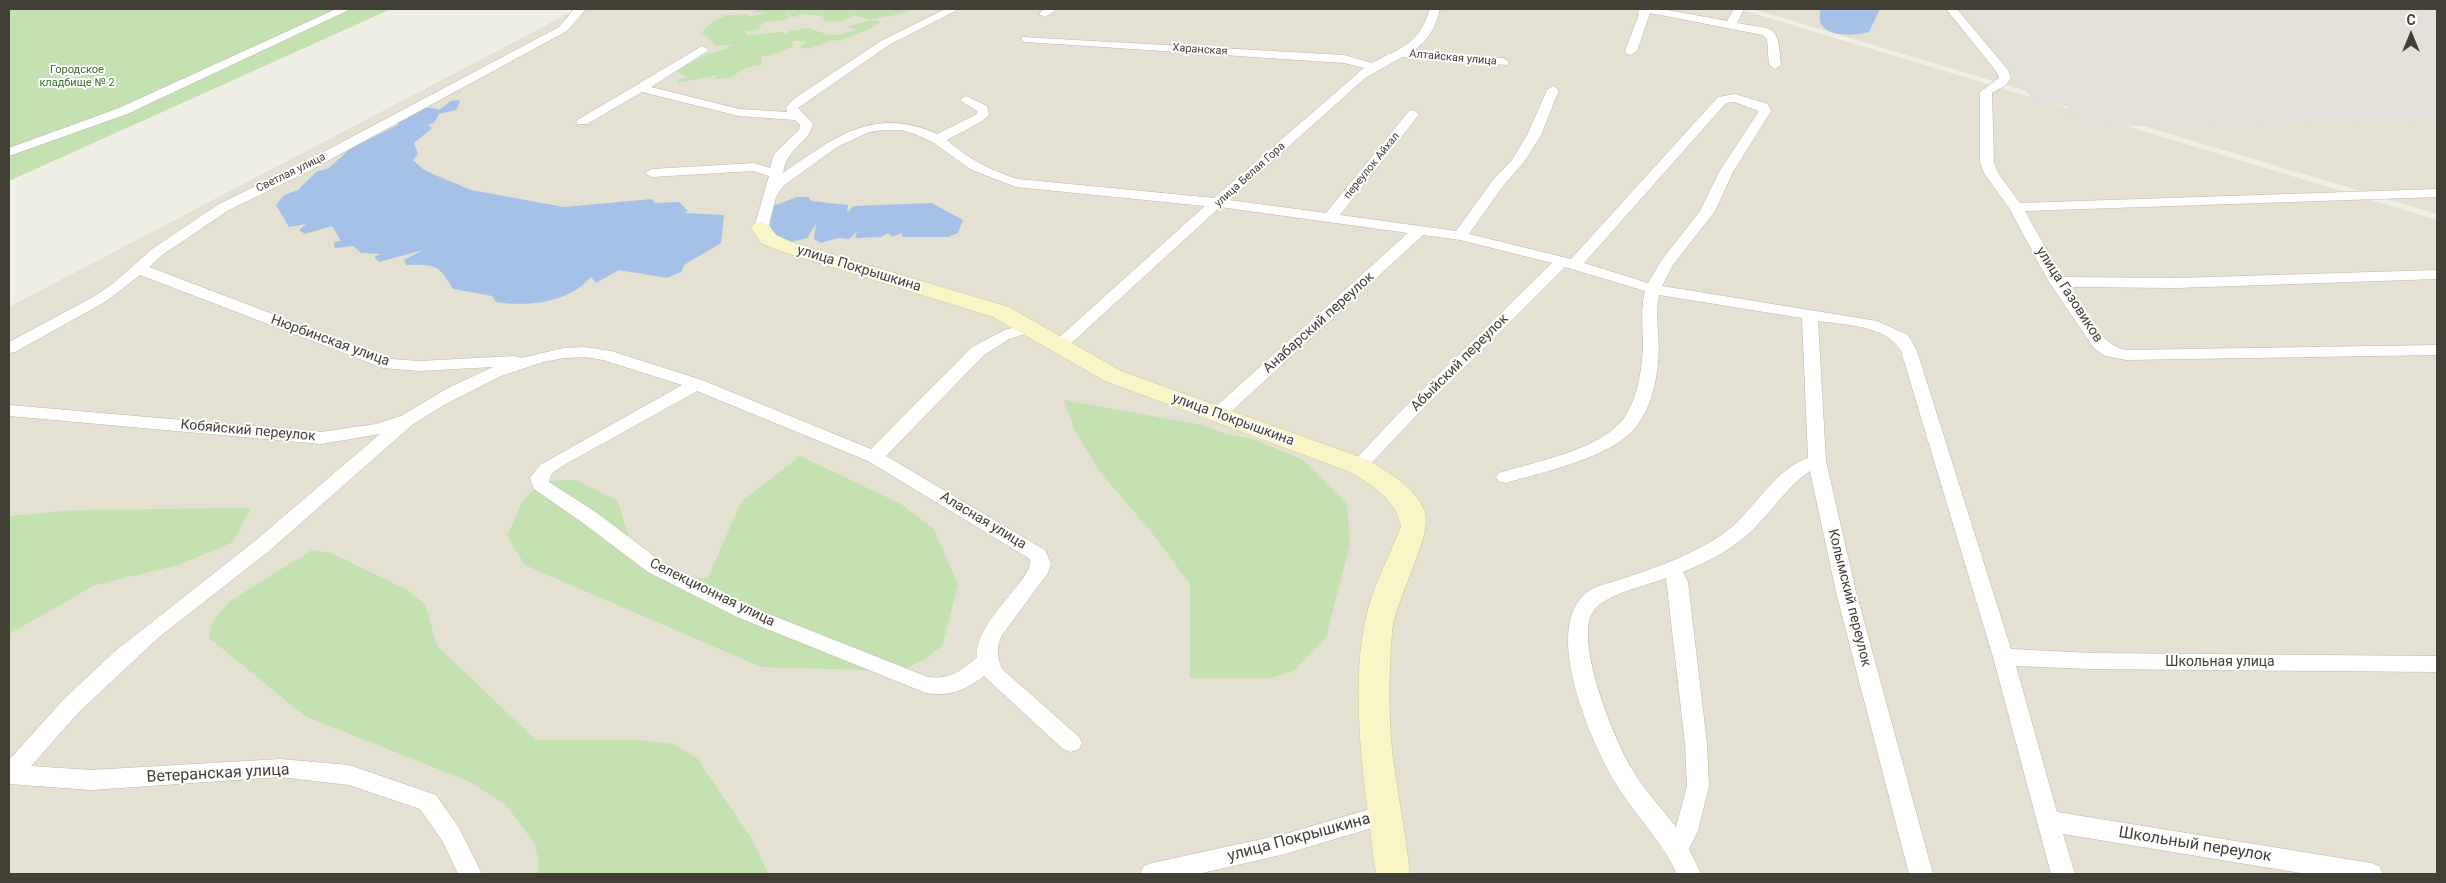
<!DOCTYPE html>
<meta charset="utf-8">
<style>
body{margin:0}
#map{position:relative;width:2446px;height:883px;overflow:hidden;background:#f0efe5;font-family:Roboto,sans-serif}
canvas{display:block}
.frame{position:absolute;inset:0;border:10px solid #423f35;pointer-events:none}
.north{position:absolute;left:2386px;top:10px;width:50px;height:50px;-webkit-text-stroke:4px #fff;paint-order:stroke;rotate:0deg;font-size:14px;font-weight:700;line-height:20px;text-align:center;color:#423f35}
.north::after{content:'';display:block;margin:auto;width:18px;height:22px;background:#423f35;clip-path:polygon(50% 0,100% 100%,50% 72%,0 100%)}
</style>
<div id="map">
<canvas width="2446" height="883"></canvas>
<div class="frame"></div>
<div class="north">С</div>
</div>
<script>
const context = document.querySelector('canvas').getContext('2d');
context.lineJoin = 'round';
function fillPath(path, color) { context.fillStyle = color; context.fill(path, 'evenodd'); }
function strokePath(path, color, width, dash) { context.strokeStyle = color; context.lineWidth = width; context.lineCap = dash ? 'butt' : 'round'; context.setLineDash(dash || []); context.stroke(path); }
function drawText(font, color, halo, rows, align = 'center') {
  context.font = font + ' Roboto,sans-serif'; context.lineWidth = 4; context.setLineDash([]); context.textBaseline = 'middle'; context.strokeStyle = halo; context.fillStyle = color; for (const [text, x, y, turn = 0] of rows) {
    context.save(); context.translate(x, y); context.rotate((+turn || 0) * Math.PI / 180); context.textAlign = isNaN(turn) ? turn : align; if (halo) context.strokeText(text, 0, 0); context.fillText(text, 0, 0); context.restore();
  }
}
fillPath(new Path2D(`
 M 577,9 L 1739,9 L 2437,220 L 2437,874 L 9,874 L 9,307 Z
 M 1753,9 L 2437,9 L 2437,214 Z`), '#e4e1d3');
fillPath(new Path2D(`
 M 1966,9 L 2430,9 L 2437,12 L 2437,120 L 2086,127 L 2066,106 L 2034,102 Z`), '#e2e0d9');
fillPath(new Path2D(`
 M 9,9 L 391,9 L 9,181 Z
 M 763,9 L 796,9 L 790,13 L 799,9 L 915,9 L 888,17 L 883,15 L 884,17 L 869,20 L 855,15 L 843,21 L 826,22 L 822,16 L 800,14 L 795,18 L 785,11 L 787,13 L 784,14 L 791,16 L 786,20 L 763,22 L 758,30 L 745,31 L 746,35 L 783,32 L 787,36 L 789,31 L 809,28 L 828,35 L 838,35 L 857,30 L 847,27 C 856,23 870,20 879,21 L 878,25 L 871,26 L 874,27 L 838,41 L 834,40 L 807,49 L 800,47 L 806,41 L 792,41 L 793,47 L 767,56 L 759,56 L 762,57 L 761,65 L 745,68 L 730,78 L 715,79 L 717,75 L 679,83 L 676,81 L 688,77 L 676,71 L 705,55 L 726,49 L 732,44 L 715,46 L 707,36 L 700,34 C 716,17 726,13 749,15 L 747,17 L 767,13 L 754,12 Z
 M 1064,400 L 1202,425 L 1226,434 L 1253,439 L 1303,460 L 1347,504 L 1350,544 L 1326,637 L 1294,671 L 1271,678 L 1190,678 L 1190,584 L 1152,533 L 1101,473 L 1075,431 Z
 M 800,456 L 901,504 L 934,529 L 958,585 L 942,646 L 923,660 L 898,671 L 761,667 L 525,565 L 507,536 L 523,500 L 545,481 L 576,480 L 618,501 L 629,538 L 675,578 L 708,578 L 741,502 Z
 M 251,508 L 233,542 L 179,565 L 95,585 L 9,634 L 9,516 L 76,510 Z
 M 312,550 L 331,553 L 409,591 L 425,604 L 437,646 L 536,740 L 638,740 L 673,744 L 697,758 L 753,841 L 768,874 L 537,874 L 539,864 L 535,844 L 506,805 L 468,781 L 305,716 L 209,638 L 213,621 L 230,601 Z`), '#c3e1b1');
fillPath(new Path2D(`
 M 1820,9 L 1880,9 L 1869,32 C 1857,36 1827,37 1821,24 C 1819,20 1820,14 1820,9 Z
 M 458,100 L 460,102 L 456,110 L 439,114 L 434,123 L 428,125 L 432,128 L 414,143 L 418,154 L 413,160 L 423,169 L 435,175 L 471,190 L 564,207 L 652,199 L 655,203 L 679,202 L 688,211 L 684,213 L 724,215 L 721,243 L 684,265 L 681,272 L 667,278 L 619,270 L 596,283 L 591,277 C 569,303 527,307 496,302 L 492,296 L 453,289 C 438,263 435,265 406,265 L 404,260 L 423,250 L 379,262 L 374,257 L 381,254 L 361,253 L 353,246 L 335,248 L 334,242 L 341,241 L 332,226 L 305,234 L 299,230 L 306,224 L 289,227 L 276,205 L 284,195 L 298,190 L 316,172 L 329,168 L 351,148 L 398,125 L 397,119 C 410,113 426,104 439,110 L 451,101 Z
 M 797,197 L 809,197 L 811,201 L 848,205 L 847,213 L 853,206 L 932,203 L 963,220 L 958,233 L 948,237 L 902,237 L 902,233 L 892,237 L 888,233 L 881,237 L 855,238 L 857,232 L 849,239 L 838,238 L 821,243 L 814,239 L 816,224 L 807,238 L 790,242 L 769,231 L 773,206 Z`), '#a6c1e8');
const street = new Path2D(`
 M 336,9 L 351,9 L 127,114 L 9,156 L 9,148 L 119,108 Z
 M 574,9 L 586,9 L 567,31 L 309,171 L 229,210 L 162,255 L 149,267 L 391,359 L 419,361 L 515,356 L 521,358 L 564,348 L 585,347 L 611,351 L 702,380 L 871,449 L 972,347 L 1005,330 L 1032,322 L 1038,324 L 1040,327 L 1038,330 L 1009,339 L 984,355 L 886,456 L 1045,550 L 1051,563 L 1048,573 L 1002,635 C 996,647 997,657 1002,669 L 1079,737 L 1082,743 L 1079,749 L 1071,752 L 1063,749 L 984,676 C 967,690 948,697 926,693 L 737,617 L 648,572 L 583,523 L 534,489 L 530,478 L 540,465 L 682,385 L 603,360 L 585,357 L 564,358 L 543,362 L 501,376 L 442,406 L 412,425 L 269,551 L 158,638 L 79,712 L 31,766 L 91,770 L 280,759 L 349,765 L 436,795 L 459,828 L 482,874 L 458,874 L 443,842 L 420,809 L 349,785 L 280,777 L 91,790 L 9,784 L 9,760 L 63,700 L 114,652 L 255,541 L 380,434 L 321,444 L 9,416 L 9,405 L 321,432 L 376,424 L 401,416 L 448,388 L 493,367 L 419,371 L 383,368 L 140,275 L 105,302 L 15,352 L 9,353 L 9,342 L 95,296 L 115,282 L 152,249 L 219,204 L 299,165 L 559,27 ZM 697,391 L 868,461 L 1030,559 C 1036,577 973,623 977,657 C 962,671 949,680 928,677 L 751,607 L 662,562 L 597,513 L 549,482 L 552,473 L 564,465 Z
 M 945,9 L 959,9 L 889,45 L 798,108 L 813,124 C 807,146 788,145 783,173 C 833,138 874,105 937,134 L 977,114 L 977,111 L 960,100 L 966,96 L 987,106 L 989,115 L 982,121 L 947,140 C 967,158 991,171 1018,179 L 1214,198 L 1364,68 L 1344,63 L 1026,42 L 1022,41 L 1022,37 L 1344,55 L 1372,63 C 1404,46 1418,45 1430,9 L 1440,9 C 1436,27 1428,41 1413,51 L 1503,58 L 1509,62 L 1507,65 L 1402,57 L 1365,78 L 1229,200 L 1326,213 L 1409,111 L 1413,110 L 1419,114 L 1417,117 L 1340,215 L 1456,231 L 1493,180 L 1512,160 L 1527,135 L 1547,90 L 1553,86 L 1559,90 L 1541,135 L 1524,162 L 1503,186 L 1469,234 L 1571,259 L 1718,97 L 1735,94 L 1768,104 L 1771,111 L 1733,172 L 1715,211 L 1673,265 L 1662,286 L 1877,321 L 1908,335 L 1917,351 L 2011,649 L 2091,653 L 2437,656 L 2437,672 L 2091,669 L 2016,666 L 2057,812 L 2371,863 L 2379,866 L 2383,874 L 2307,874 L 2063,834 L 2075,874 L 2051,874 L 1993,657 L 1901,351 C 1887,325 1845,325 1818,321 L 1826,461 L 1856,592 L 1933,874 L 1909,874 L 1836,592 L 1810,471 C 1785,488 1770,515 1747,535 C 1728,552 1706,562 1683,572 L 1688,582 L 1707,744 L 1709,786 L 1698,831 L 1689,849 L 1701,874 L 1677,874 C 1662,841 1635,815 1616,784 C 1592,744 1541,630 1586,593 C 1596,585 1613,582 1625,578 C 1652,569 1680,559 1705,545 C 1718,538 1731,529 1741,518 C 1762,497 1779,468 1808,458 L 1802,318 L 1659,295 C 1654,317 1661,340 1658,363 C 1656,385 1650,409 1636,427 C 1611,458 1543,472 1505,483 L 1499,481 L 1496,477 L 1499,473 C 1535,462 1605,449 1626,415 C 1636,399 1640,379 1642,360 C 1645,337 1639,314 1645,291 L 1565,267 L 1410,422 L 1365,470 L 1359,472 L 1353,470 L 1350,466 L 1353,462 L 1398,414 L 1552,263 L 1460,240 L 1423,235 L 1223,419 L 1211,419 L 1208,415 L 1211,411 L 1408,233 L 1220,207 L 1066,348 L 1054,348 L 1052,345 L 1054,342 L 1205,206 L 1016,187 L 970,169 L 934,143 L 915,134 L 901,130 L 883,130 L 869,132 L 837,147 L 783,186 L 776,197 L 768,228 L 761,232 L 754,228 L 769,176 L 753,171 L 652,177 L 645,173 L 652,169 L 754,163 L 770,168 L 774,154 L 799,130 L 800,125 L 795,120 L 739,116 L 642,92 L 587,124 L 577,124 L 576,121 L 702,46 L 706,48 L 708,50 L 706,52 L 651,87 L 739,109 L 787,112 L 786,107 L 795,98 L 881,41 ZM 1734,102 L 1759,111 L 1719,172 L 1700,211 L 1661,261 L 1648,283 L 1584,263 L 1726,103 ZM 1666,578 L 1685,744 L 1687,786 L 1676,827 C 1661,807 1644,790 1632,769 C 1615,742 1572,637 1594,610 C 1608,593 1646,586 1666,578 Z
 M 1044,9 L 1057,9 L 1045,17 L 1039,14 Z
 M 1638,9 L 1662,9 L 1727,21 L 1734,9 L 1744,9 L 1737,23 C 1776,30 1778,24 1781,65 L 1775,69 L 1769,65 L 1767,39 L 1763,35 L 1650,13 L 1637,51 L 1631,55 L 1627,54 L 1625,51 L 1639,14 Z
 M 1946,9 L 1957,9 L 2008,70 L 2011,78 L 2006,85 L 1992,93 L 1994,162 L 1998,173 L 2020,203 L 2437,189 L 2437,197 L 2025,211 L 2062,277 L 2177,278 L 2437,270 L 2437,279 L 2177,288 L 2068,287 C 2083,309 2098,344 2126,350 L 2437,345 L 2437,355 L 2126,360 L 2105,356 L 2094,348 L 2049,282 L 2009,208 L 1984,173 L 1980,162 L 1980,92 L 1999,78 L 1996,71 Z
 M 1387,804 L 1395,807 L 1398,814 L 1395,821 L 1285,854 L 1198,874 L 1140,874 L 1144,866 L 1152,863 L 1285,834 Z`);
const secondary = new Path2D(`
 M 761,222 L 768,224 L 776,235 L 791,242 L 1009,307 L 1121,371 L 1368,460 C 1388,472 1418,489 1425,513 C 1432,537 1395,600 1392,632 C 1389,673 1388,717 1393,758 C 1398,797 1406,835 1410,874 L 1376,874 C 1366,794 1347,687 1368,609 C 1376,581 1390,554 1401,527 C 1397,500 1372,485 1350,472 L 1105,381 L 993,317 L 777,250 L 761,243 L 751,228 L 754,224 Z`);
strokePath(street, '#bbb8a8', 1);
strokePath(secondary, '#ccc798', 1);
fillPath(street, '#fff');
fillPath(secondary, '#f9f5c6');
drawText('11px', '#423f35', '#fff', [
 ["Харанская",1200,50,4],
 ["Алтайская улица",1453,58,5],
 ["переулок Айхал",1372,166,-51],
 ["Светлая улица",291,173,-26],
 ["улица Белая Гора",1250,175,-42]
]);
drawText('11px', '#3b6d2f', '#fff', [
 ["Городское",77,70],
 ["кладбище № 2",77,83]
]);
drawText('14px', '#423f35', '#fff', [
 ["улица Покрышкина",859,269,17],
 ["улица Газовиков",2069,295,57],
 ["Анабарский переулок",1319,323,-42],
 ["Нюрбинская улица",330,341,20],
 ["Абыйский переулок",1460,363,-45],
 ["улица Покрышкина",1233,420,20],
 ["Кобяйский переулок",248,431,5],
 ["Аласная улица",983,521,31],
 ["Селекционная улица",712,593,26],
 ["Колымский переулок",1849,598,76],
 ["Школьная улица",2220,662]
]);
drawText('16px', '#423f35', '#fff', [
 ["Ветеранская улица",218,774,-3],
 ["улица Покрышкина",1299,838,-15],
 ["Школьный переулок",2195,845,9]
]);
</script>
